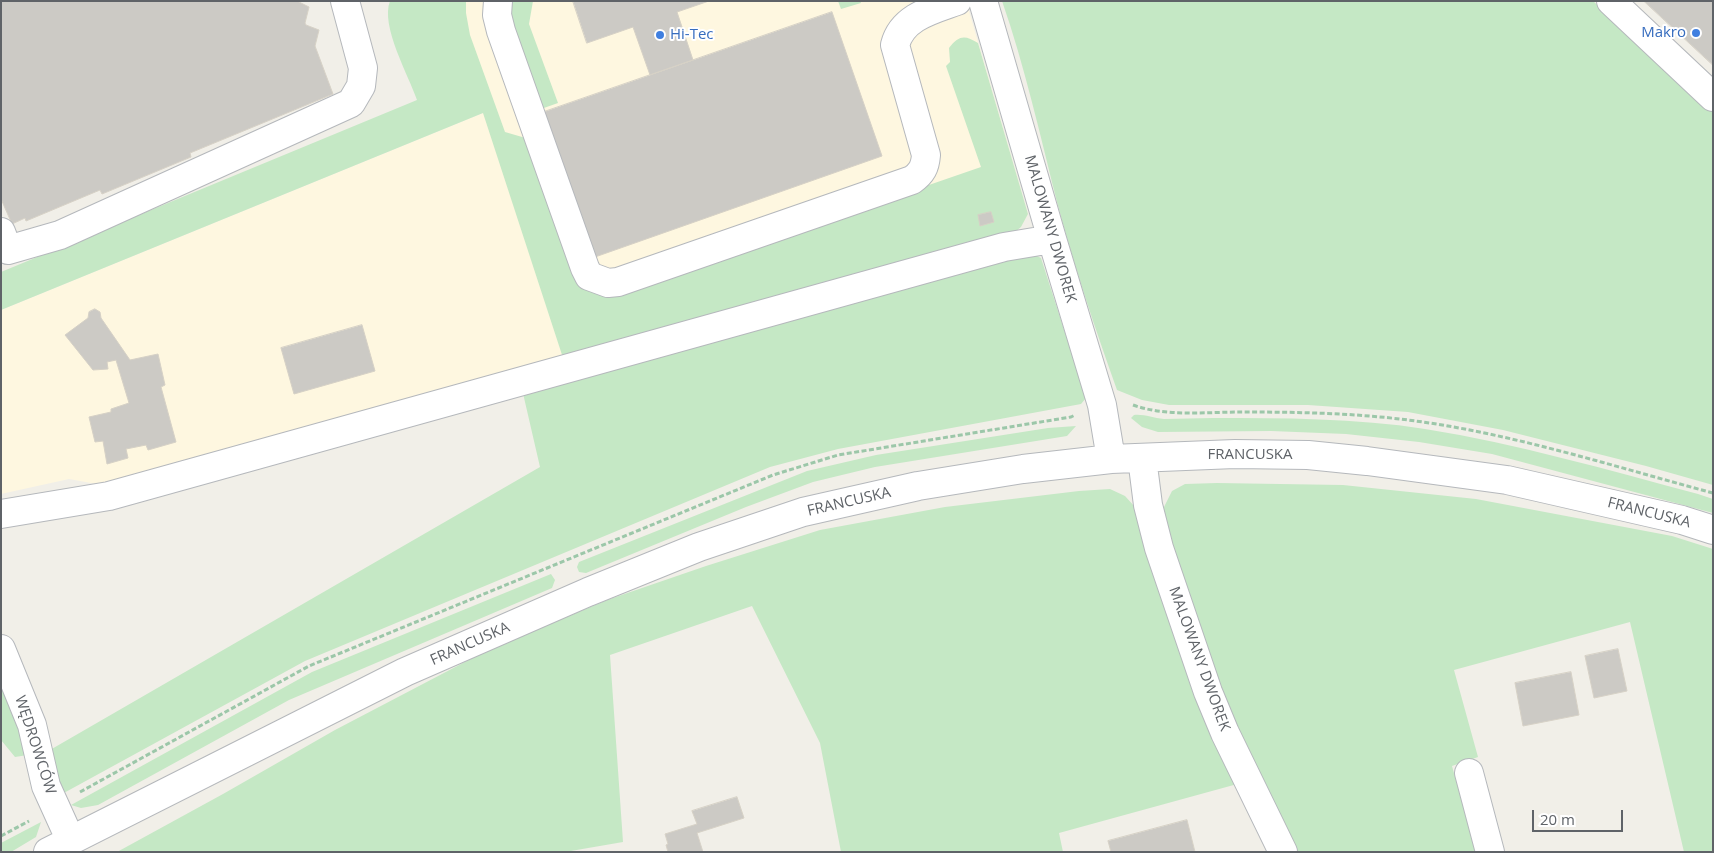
<!DOCTYPE html>
<meta charset="utf-8">
<style>
body{margin:0}
#map{position:relative;width:1714px;height:853px;overflow:hidden;background:#f1efe8;font-family:"Open Sans",sans-serif}
canvas{display:block}
.frame{position:absolute;inset:0;border:2px solid #5f6368;pointer-events:none}
.scale{position:absolute;left:1532px;top:810px;width:91px;height:22px;box-sizing:border-box;border:2px solid #5f6368;border-top:0;padding-left:6px;font-size:15px;line-height:18px;white-space:nowrap;color:#5f6368;-webkit-text-stroke:4px #fff;paint-order:stroke}
</style>
<div id="map">
<canvas width="1714" height="853"></canvas>
<div class="frame"></div>
<div class="scale">20 m</div>
</div>
<script>
const context = document.querySelector('canvas').getContext('2d');
context.lineJoin = 'round';
function fillPath(path, color) { context.fillStyle = color; context.fill(path, 'evenodd'); }
function strokePath(path, color, width, dash) { context.strokeStyle = color; context.lineWidth = width; context.lineCap = dash ? 'butt' : 'round'; context.setLineDash(dash || []); context.stroke(path); }
function drawText(font, color, halo, rows, align = 'center') {
  context.font = font + ' "Open Sans",sans-serif'; context.lineWidth = 4; context.setLineDash([]); context.textBaseline = 'middle'; context.strokeStyle = halo; context.fillStyle = color; for (const [text, x, y, turn = 0] of rows) {
    context.save(); context.translate(x, y); context.rotate((+turn || 0) * Math.PI / 180); context.textAlign = isNaN(turn) ? turn : align; if (halo) context.strokeText(text, 0, 0); context.fillText(text, 0, 0); context.restore();
  }
}
fillPath(new Path2D(`
 M 441,1 L 966,1 L 1028,214 L 1021,227 L 113,487 L 69,479 L 1,494 L 1,310 L 483,113 Z`), '#fef7e0');
fillPath(new Path2D(`
 M 390,1 L 466,1 L 466,13 L 470,35 L 505,132 L 529,139 L 574,269 L 619,292 L 981,167 L 946,66 L 950,62 L 949,48 C 959,35 965,35 978,43 L 1028,214 L 1021,227 L 1009,237 L 564,361 L 483,113 L 1,310 L 1,272 L 417,100 C 409,76 380,26 390,1 Z
 M 508,1 L 533,1 L 529,24 L 558,103 L 541,109 L 509,20 Z
 M 838,1 L 860,1 L 861,3 L 841,9 Z
 M 1002,1 L 1593,1 L 1713,113 L 1713,485 L 1646,466 L 1503,430 L 1408,412 L 1308,405 L 1169,405 L 1142,400 L 1117,390 C 1095,328 1074,266 1057,202 C 1040,135 1025,67 1002,1 Z
 M 1033,254 L 1041,258 L 1086,398 L 1081,404 L 838,449 L 770,467 L 305,661 L 62,794 L 50,750 L 540,467 L 522,389 L 1004,257 Z
 M 1134,415 C 1144,414 1153,418 1164,419 C 1180,419 1197,418 1213,418 C 1283,418 1356,418 1425,429 C 1518,444 1608,470 1698,494 L 1713,499 L 1713,513 L 1492,454 L 1419,442 L 1346,434 L 1271,431 L 1158,432 L 1142,427 L 1131,418 Z
 M 1076,426 L 1067,436 L 875,467 L 813,482 L 746,507 L 586,573 L 579,572 L 577,567 L 579,562 L 807,471 L 876,455 L 1048,428 Z
 M 1217,483 L 1343,485 L 1476,499 L 1672,536 L 1713,549 L 1713,852 L 1684,852 L 1630,622 L 1454,670 L 1478,757 L 1452,766 L 1476,852 L 1291,852 L 1215,690 L 1170,553 L 1163,509 L 1172,491 L 1185,484 Z
 M 1110,489 L 1125,496 L 1135,507 L 1241,783 L 1059,833 L 1063,852 L 841,852 L 820,743 L 752,606 L 610,655 L 623,842 L 565,852 L 117,852 L 223,794 L 335,730 L 484,652 L 607,600 L 706,566 L 820,530 L 945,507 L 1079,491 Z
 M 551,574 L 555,580 L 552,588 L 289,700 L 98,805 L 81,808 L 71,805 L 312,672 Z
 M 1,666 L 34,754 L 15,757 L 1,740 Z
 M 41,822 L 36,837 L 11,852 L 1,852 L 1,843 Z`), '#c5e8c5');
const building = new Path2D(`
 M 1,1 L 297,1 L 309,7 L 305,23 L 306,25 L 319,30 L 315,46 L 333,94 L 190,153 L 191,157 L 102,194 L 100,190 L 26,221 L 25,218 L 12,224 L 1,199 Z
 M 573,1 L 709,1 L 677,12 L 693,60 L 650,75 L 633,27 L 587,43 Z
 M 1644,1 L 1713,1 L 1713,65 Z
 M 832,12 L 882,156 L 595,257 L 544,112 Z
 M 991,212 L 994,222 L 980,226 L 978,215 Z
 M 95,309 L 100,312 L 101,318 L 130,360 L 158,354 L 165,385 L 161,387 L 176,442 L 148,450 L 146,445 L 126,449 L 128,458 L 107,464 L 103,441 L 95,442 L 89,417 L 111,412 L 111,409 L 129,403 L 116,360 L 107,362 L 108,369 L 93,370 L 65,335 L 88,318 L 89,312 Z
 M 362,325 L 375,371 L 294,394 L 281,348 Z
 M 1618,649 L 1627,691 L 1594,698 L 1585,656 Z
 M 1571,672 L 1579,715 L 1523,726 L 1515,683 Z
 M 737,797 L 744,818 L 697,833 L 703,852 L 668,852 L 666,845 L 668,844 L 665,834 L 697,824 L 692,811 Z
 M 1187,820 L 1195,852 L 1111,852 L 1108,841 Z`);
fillPath(building, '#cccac5');
strokePath(building, '#d6d1c6', 1);
const minor = new Path2D(`
 M 498,1 L 497,15 L 501,31 L 585,268 L 589,276 L 608,283 L 618,282 L 912,180 C 922,173 925,167 926,155 L 895,45 C 902,17 932,10 957,1
 M 983,1 L 1052,239 L 1102,405 L 1111,459
 M 1611,1 L 1713,97
 M 1,232 L 8,250 L 60,235 L 351,103 L 361,86 L 363,68 L 345,1
 M 1142,458 L 1148,505 L 1159,548 L 1208,692 L 1225,733 L 1283,852
 M 1,514 L 109,496 L 1004,247 L 1052,239
 M 1,649 L 32,725 L 46,786 L 70,839
 M 1469,773 L 1490,852
 M 48,852 L 405,672 L 588,592 L 699,547 L 803,512 L 918,486 L 1023,469 L 1111,459 L 1235,454 L 1308,455 L 1367,461 L 1507,480 L 1682,520 L 1713,530`);
strokePath(minor, '#b5b8bc', 30);
strokePath(new Path2D(`
 M 1133,405 C 1166,417 1207,412 1242,412 C 1297,412 1353,413 1408,420 C 1511,433 1612,466 1713,493
 M 80,792 L 309,666 L 773,475 L 838,455 L 1071,417 L 1075,415
 M 1,836 L 29,821`), '#9cc7a9', 3, [5, 2.5]);
strokePath(minor, '#fff', 28);
for (const [x, y, r, color] of [
 [1696,33,5,"#3f7fe0"],
 [660,35,5,"#3f7fe0"]
]) { const dot = new Path2D(); dot.arc(x, y, r, 0, 2 * Math.PI); context.fillStyle = color; context.fill(dot); strokePath(dot, '#fff', 2); }
drawText('15px', '#366cbe', '#fff', [
 ["Makro",1686,33],
 ["Hi-Tec",670,35,"left"]
], 'right');
drawText('15px', '#5f6368', '#fff', [
 ["MALOWANY DWOREK",1050,229,74],
 ["FRANCUSKA",1250,455],
 ["FRANCUSKA",849,502,-13],
 ["FRANCUSKA",1649,513,14],
 ["FRANCUSKA",470,644,-24],
 ["MALOWANY DWOREK",1199,659,70],
 ["WĘDROWCÓW",35,745,72]
]);
</script>
